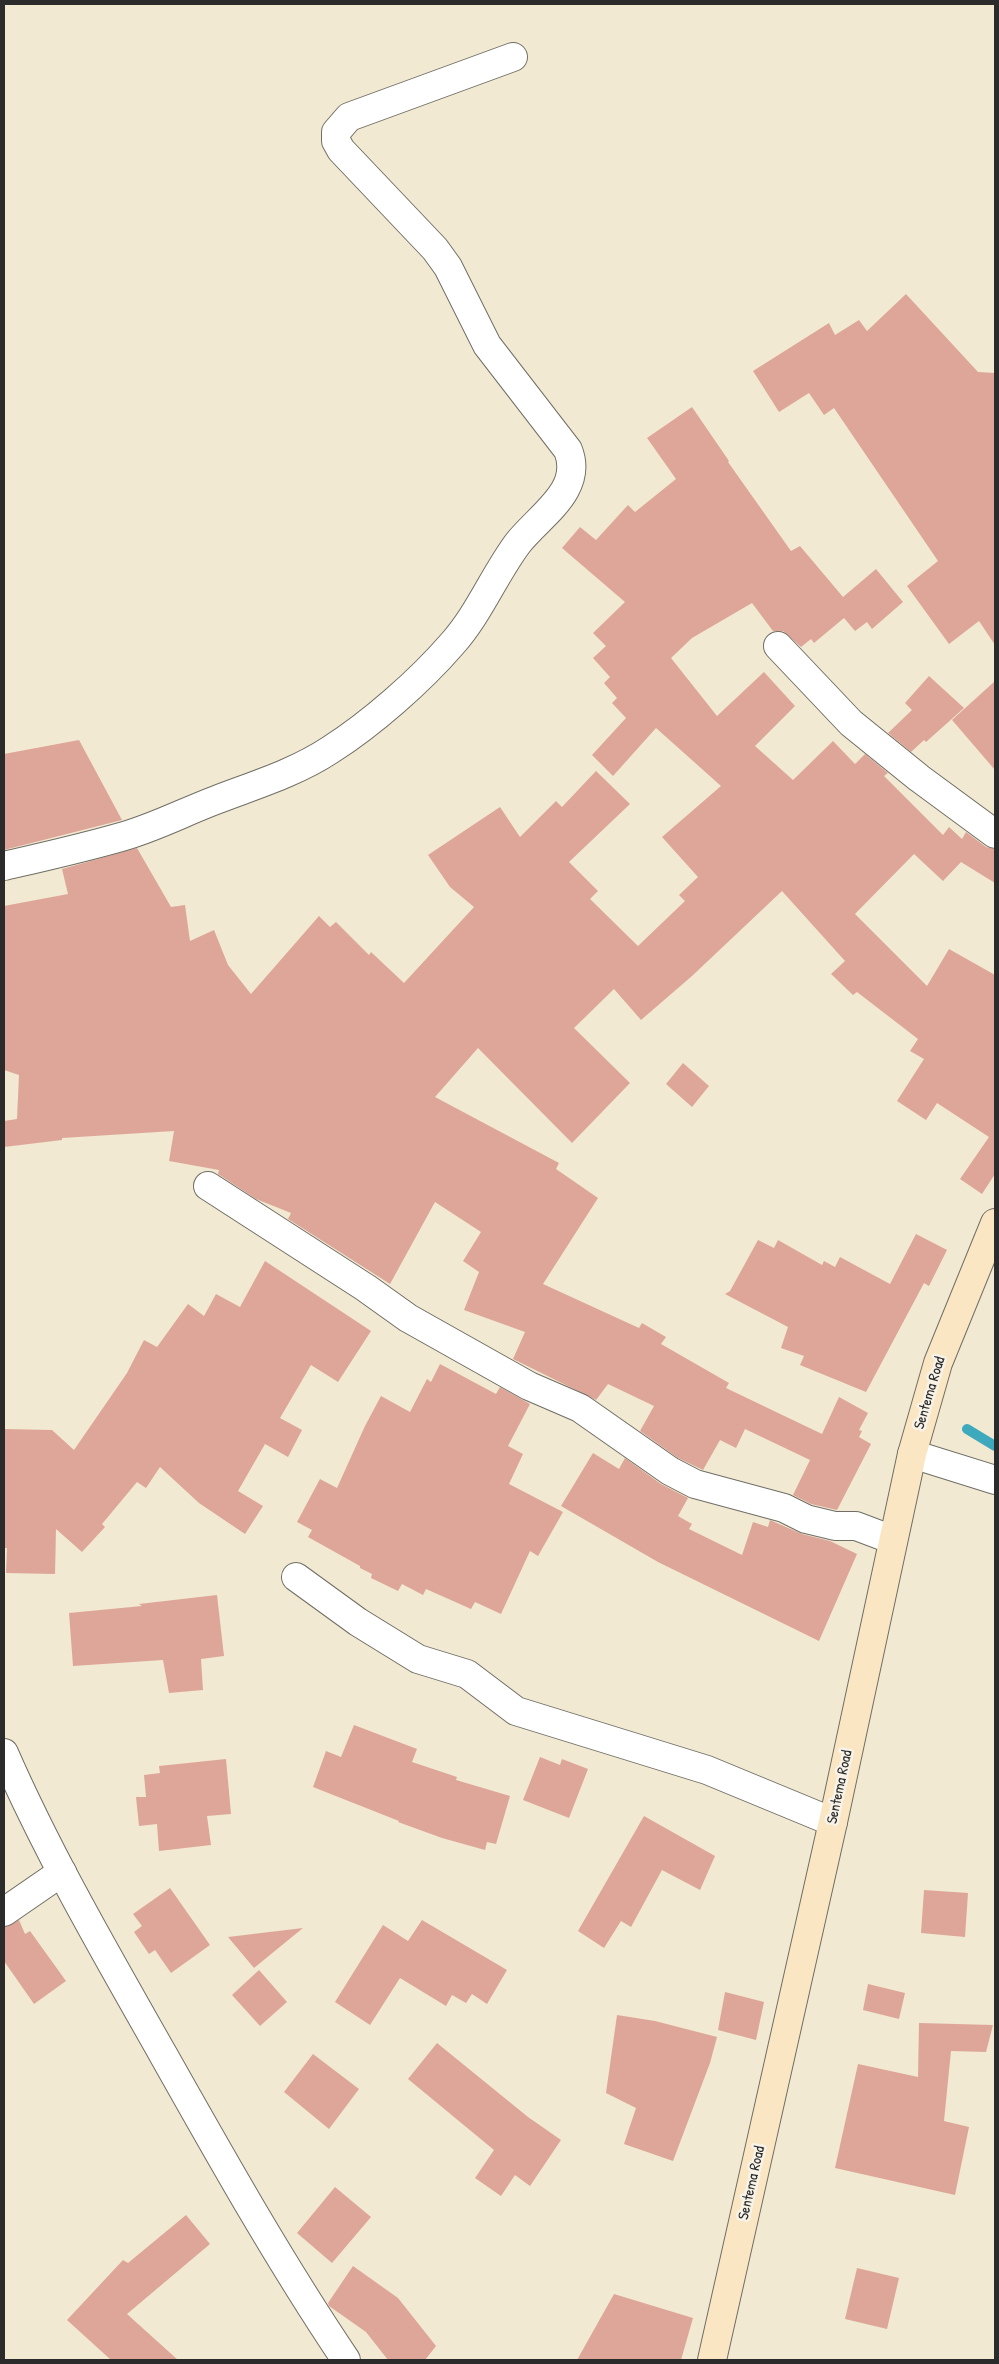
<!DOCTYPE html>
<style>
body{margin:0}
#map{position:relative;width:999px;height:2364px;overflow:hidden;background:#f1e9d2;font-family:"Patrick Hand",sans-serif}
canvas{display:block}
.frame{position:absolute;inset:0;border:5px solid #2b2b2b;pointer-events:none}
</style>
<div id="map">
<canvas width="999" height="2364"></canvas>
<div class="frame"></div>
</div>
<script>
const context = document.querySelector('canvas').getContext('2d');
context.lineJoin = 'round';
function strokePath(path, color, width, dash) { context.strokeStyle = color; context.lineWidth = width; context.lineCap = dash ? 'butt' : 'round'; context.setLineDash(dash || []); context.stroke(path); }
function fillPath(path, color) { context.fillStyle = color; context.fill(path, 'evenodd'); }
function drawText(font, color, halo, rows, align = 'center') {
  context.font = font + ' "Patrick Hand",sans-serif'; context.lineWidth = 5; context.setLineDash([]); context.textBaseline = 'middle'; context.strokeStyle = halo; context.fillStyle = color; for (const [text, x, y, turn = 0] of rows) {
    context.save(); context.translate(x, y); context.rotate((+turn || 0) * Math.PI / 180); context.textAlign = isNaN(turn) ? turn : align; if (halo) context.strokeText(text, 0, 0); context.fillText(text, 0, 0); context.restore();
  }
}
strokePath(new Path2D(`
 M 967,1429 L 995,1446`), '#3da9bc', 10);
fillPath(new Path2D(`
 M 906,294 L 978,372 L 995,373 L 995,645 L 979,621 L 949,644 L 907,586 L 938,561 L 834,408 L 824,415 L 809,393 L 779,412 L 753,371 L 829,323 L 835,335 L 859,320 L 867,331 Z
 M 692,407 L 729,461 L 728,462 L 791,551 L 800,546 L 843,597 L 876,569 L 903,602 L 872,629 L 867,622 L 855,631 L 844,618 L 814,643 L 811,639 L 801,647 L 783,631 L 773,631 L 752,603 L 692,638 L 671,658 L 717,716 L 764,672 L 795,706 L 755,746 L 793,780 L 833,741 L 855,764 L 865,754 L 888,773 L 884,776 L 943,835 L 949,827 L 962,839 L 966,832 L 986,847 L 995,849 L 995,883 L 961,862 L 943,881 L 914,854 L 855,914 L 927,986 L 949,949 L 995,975 L 995,1174 L 982,1194 L 960,1179 L 989,1137 L 937,1103 L 926,1120 L 897,1101 L 924,1059 L 910,1051 L 918,1039 L 857,992 L 853,995 L 831,974 L 845,961 L 782,891 L 692,976 L 641,1020 L 614,989 L 574,1028 L 630,1083 L 572,1143 L 478,1048 L 435,1097 L 559,1163 L 556,1169 L 598,1198 L 543,1284 L 639,1328 L 642,1323 L 666,1337 L 661,1344 L 729,1383 L 726,1388 L 822,1434 L 839,1397 L 868,1413 L 859,1430 L 862,1431 L 859,1437 L 871,1444 L 837,1510 L 811,1504 L 793,1495 L 810,1460 L 745,1429 L 736,1448 L 720,1440 L 703,1470 L 701,1469 L 678,1458 L 640,1431 L 654,1406 L 608,1384 L 596,1400 L 513,1359 L 525,1332 L 464,1310 L 479,1272 L 463,1261 L 481,1232 L 435,1202 L 390,1284 L 288,1219 L 291,1213 L 256,1199 L 218,1174 L 219,1170 L 169,1161 L 174,1131 L 62,1138 L 62,1140 L 4,1147 L 4,1121 L 17,1119 L 19,1075 L 4,1070 L 4,906 L 68,894 L 62,869 L 137,848 L 171,907 L 185,905 L 190,941 L 214,930 L 228,965 L 251,994 L 319,916 L 330,927 L 336,922 L 369,955 L 371,952 L 404,983 L 474,907 L 450,887 L 428,855 L 500,807 L 520,837 L 556,801 L 562,807 L 596,771 L 630,804 L 569,862 L 598,891 L 590,899 L 638,946 L 685,901 L 679,895 L 698,877 L 662,837 L 721,786 L 656,728 L 613,776 L 592,755 L 626,718 L 612,703 L 617,698 L 604,683 L 610,677 L 593,658 L 606,646 L 593,633 L 625,602 L 562,548 L 580,527 L 596,540 L 628,505 L 635,512 L 676,479 L 647,438 Z
 M 929,676 L 964,708 L 926,742 L 924,740 L 911,752 L 888,733 L 912,710 L 905,703 Z
 M 995,681 L 995,770 L 952,720 Z
 M 79,740 L 122,820 L 4,850 L 4,754 Z
 M 683,1063 L 709,1086 L 692,1107 L 666,1084 Z
 M 916,1234 L 947,1250 L 929,1286 L 924,1283 L 866,1392 L 800,1365 L 804,1356 L 781,1348 L 788,1327 L 725,1294 L 730,1291 L 758,1240 L 774,1248 L 778,1240 L 822,1265 L 824,1261 L 835,1267 L 840,1257 L 890,1284 Z
 M 265,1261 L 371,1331 L 338,1382 L 311,1365 L 280,1418 L 302,1430 L 288,1457 L 265,1444 L 238,1491 L 263,1506 L 245,1534 L 199,1503 L 160,1467 L 146,1488 L 137,1482 L 102,1524 L 105,1527 L 82,1552 L 56,1529 L 55,1574 L 6,1573 L 7,1548 L 4,1548 L 4,1429 L 52,1430 L 74,1450 L 127,1373 L 144,1340 L 157,1347 L 188,1304 L 204,1316 L 216,1294 L 240,1307 Z
 M 440,1364 L 496,1394 L 500,1387 L 530,1404 L 508,1446 L 523,1454 L 509,1484 L 563,1512 L 538,1556 L 530,1551 L 501,1614 L 475,1602 L 471,1609 L 426,1589 L 423,1595 L 402,1584 L 398,1591 L 371,1578 L 372,1574 L 360,1568 L 360,1566 L 308,1537 L 312,1530 L 297,1522 L 320,1479 L 337,1488 L 365,1426 L 381,1396 L 410,1412 L 427,1379 L 431,1382 Z
 M 593,1453 L 619,1469 L 625,1458 L 661,1484 L 688,1498 L 678,1516 L 692,1524 L 689,1529 L 742,1555 L 753,1522 L 768,1527 L 770,1520 L 802,1534 L 830,1541 L 857,1554 L 819,1641 L 658,1562 L 561,1506 Z
 M 217,1595 L 224,1656 L 201,1659 L 203,1690 L 169,1693 L 163,1660 L 73,1666 L 69,1613 L 142,1606 L 139,1604 Z
 M 354,1725 L 417,1749 L 412,1762 L 457,1777 L 456,1780 L 510,1796 L 496,1844 L 487,1842 L 485,1850 L 442,1838 L 398,1822 L 399,1821 L 313,1787 L 326,1751 L 341,1757 Z
 M 540,1757 L 560,1765 L 562,1759 L 588,1769 L 569,1818 L 523,1800 Z
 M 226,1759 L 231,1814 L 207,1816 L 211,1845 L 159,1851 L 157,1824 L 139,1826 L 136,1797 L 146,1797 L 144,1775 L 160,1773 L 159,1766 Z
 M 644,1816 L 715,1856 L 700,1890 L 662,1870 L 631,1927 L 621,1921 L 604,1948 L 578,1931 Z
 M 170,1888 L 210,1945 L 171,1973 L 155,1950 L 149,1954 L 134,1932 L 142,1926 L 133,1914 Z
 M 924,1890 L 968,1893 L 965,1937 L 921,1933 Z
 M 19,1920 L 25,1934 L 30,1931 L 66,1981 L 34,2004 L 4,1961 L 4,1927 Z
 M 422,1920 L 507,1970 L 487,2004 L 472,1994 L 466,2003 L 452,1995 L 446,2006 L 400,1978 L 370,2025 L 335,2002 L 383,1925 L 408,1941 Z
 M 303,1928 L 254,1968 L 228,1937 Z
 M 259,1970 L 287,2002 L 260,2026 L 232,1995 Z
 M 868,1984 L 905,1993 L 899,2019 L 863,2010 Z
 M 725,1992 L 764,2002 L 756,2040 L 718,2030 Z
 M 617,2015 L 655,2021 L 717,2037 L 710,2063 L 673,2161 L 624,2144 L 636,2108 L 606,2093 Z
 M 919,2023 L 993,2025 L 986,2052 L 951,2051 L 944,2121 L 969,2127 L 955,2195 L 835,2168 L 858,2064 L 918,2077 Z
 M 437,2043 L 528,2117 L 561,2140 L 530,2186 L 515,2175 L 501,2196 L 475,2178 L 494,2150 L 408,2079 Z
 M 313,2054 L 359,2089 L 329,2129 L 284,2092 Z
 M 335,2187 L 371,2217 L 332,2263 L 297,2233 Z
 M 186,2215 L 210,2244 L 127,2314 L 178,2360 L 111,2360 L 67,2320 L 123,2260 L 128,2263 Z
 M 353,2266 L 398,2298 L 436,2346 L 425,2360 L 388,2360 L 366,2332 L 329,2306 L 328,2303 Z
 M 857,2268 L 899,2278 L 887,2329 L 845,2319 Z
 M 614,2294 L 693,2318 L 681,2360 L 577,2360 Z`), '#dea699');
const minor = new Path2D(`
 M 778,646 L 851,723 L 919,778 L 995,834
 M 4,866 C 43,857 83,848 121,837 C 154,828 184,812 216,800 C 255,785 295,773 330,750 C 371,724 420,681 452,644 C 479,614 494,575 518,543 C 540,515 584,490 568,450 L 487,345 L 448,267 L 435,249 L 341,150 L 336,141 L 336,132 L 349,117 L 513,57
 M 208,1186 L 366,1288 L 408,1318 L 529,1386 L 580,1408 L 670,1471 L 695,1484 L 784,1508 L 806,1519 L 835,1526 L 856,1526 L 893,1540
 M 912,1454 L 995,1480
 M 296,1577 L 358,1622 L 418,1659 L 467,1674 L 516,1711 L 707,1770 L 833,1822
 M 4,1912 L 62,1872`);
const tertiary = new Path2D(`
 M 4,1753 C 50,1858 108,1957 164,2056 C 222,2159 280,2262 346,2360`);
const secondary = new Path2D(`
 M 712,2360 L 833,1822 L 912,1454 L 938,1363 L 995,1223`);
strokePath(minor, '#706e65', 30);
strokePath(tertiary, '#706e65', 30);
strokePath(secondary, '#706e65', 30);
strokePath(minor, '#fff', 28);
strokePath(tertiary, '#fff', 28);
strokePath(secondary, '#fbe6c4', 28);
drawText('15px', '#2b2b2b', '#f7f3e8', [
 ["Sentema Road",930,1393,-73],
 ["Sentema Road",840,1787,-78],
 ["Sentema Road",752,2183,-77]
]);
</script>
